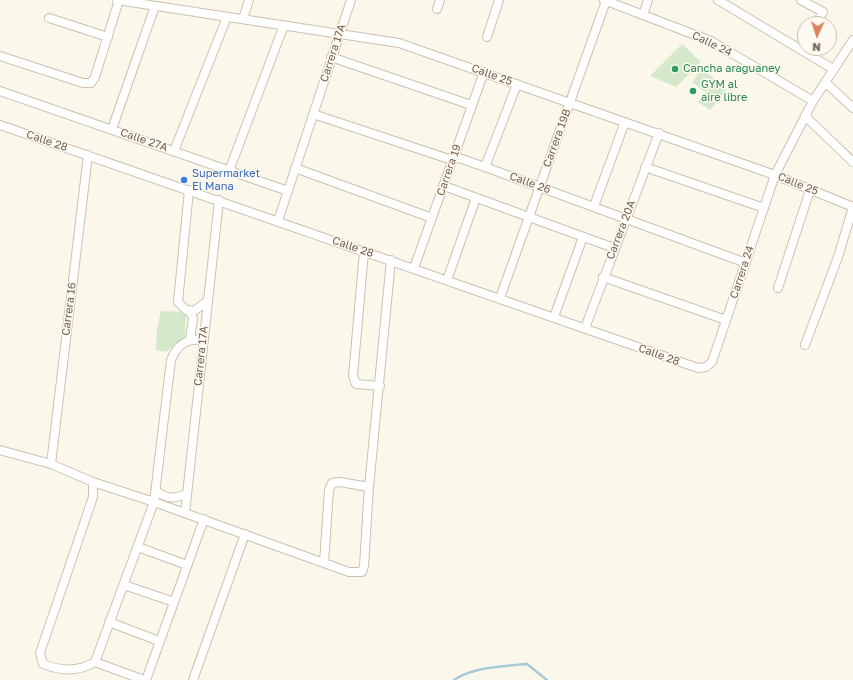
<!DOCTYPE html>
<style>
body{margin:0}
#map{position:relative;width:853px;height:680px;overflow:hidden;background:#fbf7eb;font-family:"Golos Text",sans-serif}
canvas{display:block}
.north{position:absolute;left:797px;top:16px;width:40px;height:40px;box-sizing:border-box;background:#fefaf1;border:1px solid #c7bcb0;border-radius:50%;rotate:183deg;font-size:11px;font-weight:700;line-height:16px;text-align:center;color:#75604f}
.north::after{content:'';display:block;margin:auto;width:14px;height:18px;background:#db835a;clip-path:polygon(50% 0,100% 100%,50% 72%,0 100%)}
</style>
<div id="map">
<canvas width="853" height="680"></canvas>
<div class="north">N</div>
</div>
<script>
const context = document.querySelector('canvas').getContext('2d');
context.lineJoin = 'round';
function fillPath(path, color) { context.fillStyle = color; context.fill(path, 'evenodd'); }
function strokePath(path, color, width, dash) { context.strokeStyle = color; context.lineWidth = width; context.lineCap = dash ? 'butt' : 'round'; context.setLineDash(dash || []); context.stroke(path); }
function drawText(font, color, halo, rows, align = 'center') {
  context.font = font + ' "Golos Text",sans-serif'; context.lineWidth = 3; context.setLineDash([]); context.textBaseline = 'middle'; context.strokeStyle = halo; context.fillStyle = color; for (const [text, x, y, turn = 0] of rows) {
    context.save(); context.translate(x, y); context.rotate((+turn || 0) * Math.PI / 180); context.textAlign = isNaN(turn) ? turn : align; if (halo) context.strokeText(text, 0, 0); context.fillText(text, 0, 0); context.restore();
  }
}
fillPath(new Path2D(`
 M 682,44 L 701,62 L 676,87 L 650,76 Z
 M 702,69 L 715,79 L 705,92 L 692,82 Z
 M 716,81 L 726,90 L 710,110 L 698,102 Z
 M 161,311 L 186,312 L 185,337 L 166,352 L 156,350 L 157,329 Z`), '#d3e9ca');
strokePath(new Path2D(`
 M 454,680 C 472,667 506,666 527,664 L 547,680`), '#a7cad5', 2.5);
const street = new Path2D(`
 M 117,0 L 399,43 L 775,175 L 853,207
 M 604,0 L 711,41 L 813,101
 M 718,0 L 833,69
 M 801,0 L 823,12 L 816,24
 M 437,9 L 440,0
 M 643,15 L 648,0
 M 49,18 L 108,37
 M 243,19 L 249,0
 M 487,37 L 499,0
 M 801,50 L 805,42
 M 0,56 L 83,83 L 91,83 L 95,77 L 119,0
 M 331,57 L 471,105
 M 825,82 L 853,108
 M 0,91 L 288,191
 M 313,114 L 452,160 L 456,157 L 485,167 L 746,263
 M 805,116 L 853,162
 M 0,125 L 698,368 L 706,367 L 712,362 L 775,175 L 813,101 L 853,40
 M 112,129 L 155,6
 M 174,151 L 227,17
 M 485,167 L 517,84
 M 645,167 L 764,208
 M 295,168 L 432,218
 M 229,171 L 284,25
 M 444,186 L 614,248
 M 189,190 L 178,302 L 186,310 L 194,311 L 206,302
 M 594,206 L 625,122
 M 278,221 L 351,0
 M 364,252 L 353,376 L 356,384 L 380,386
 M 414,268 L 484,72
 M 603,277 L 726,320
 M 447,280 L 476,198
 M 778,288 L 810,190
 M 500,298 L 606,1
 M 190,311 L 193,319 L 190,339
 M 554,317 L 583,237
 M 585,328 L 659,133
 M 805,345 L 838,257 L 853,207
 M 0,450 L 51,464 L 93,482 L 154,502 L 349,572 L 362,572 L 364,566 L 369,487 L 391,260
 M 51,464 L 88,155
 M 93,482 L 93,497 L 40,653 L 43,664 C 60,671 78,672 95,662 L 144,680
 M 156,491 C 167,499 174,499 186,494
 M 185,513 L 219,200
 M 138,547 L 187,565
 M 324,563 L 329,490 L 332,483 L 340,482 L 369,487
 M 124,585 L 174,602
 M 109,622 L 159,641
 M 95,662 L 154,502 L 171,360 C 177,345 186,338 202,340
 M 146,680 L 204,519
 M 193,680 L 245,534`);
strokePath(street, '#cdc0b1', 10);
strokePath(street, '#fff', 8);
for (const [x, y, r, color] of [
 [675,69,4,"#2e9e5b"],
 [693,91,4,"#2e9e5b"],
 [184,180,4,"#3f7fe0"]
]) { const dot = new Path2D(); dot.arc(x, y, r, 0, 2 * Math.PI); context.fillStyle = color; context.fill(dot); strokePath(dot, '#fefaf1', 1.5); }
drawText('11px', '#75604f', '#fefaf1', [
 ["Calle 24",712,44,26],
 ["Carrera 17A",333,53,-72],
 ["Calle 25",492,75,20],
 ["Carrera 19B",557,138,-70],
 ["Calle 27A",144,140,19],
 ["Calle 28",47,141,19],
 ["Carrera 19",449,170,-71],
 ["Calle 26",530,183,20],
 ["Calle 25",798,184,22],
 ["Carrera 20A",621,230,-69],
 ["Calle 28",353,247,19],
 ["Carrera 24",742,272,-72],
 ["Carrera 16",69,309,-83],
 ["Calle 28",659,355,20],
 ["Carrera 17A",201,356,-84]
]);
drawText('11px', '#27864d', '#fefaf1', [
 ["Cancha araguaney",683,69],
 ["GYM al",701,85],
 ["aire libre",701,98]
], 'left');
drawText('11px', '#366cbe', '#fefaf1', [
 ["Supermarket",192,174],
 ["El Mana",192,187]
], 'left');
</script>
